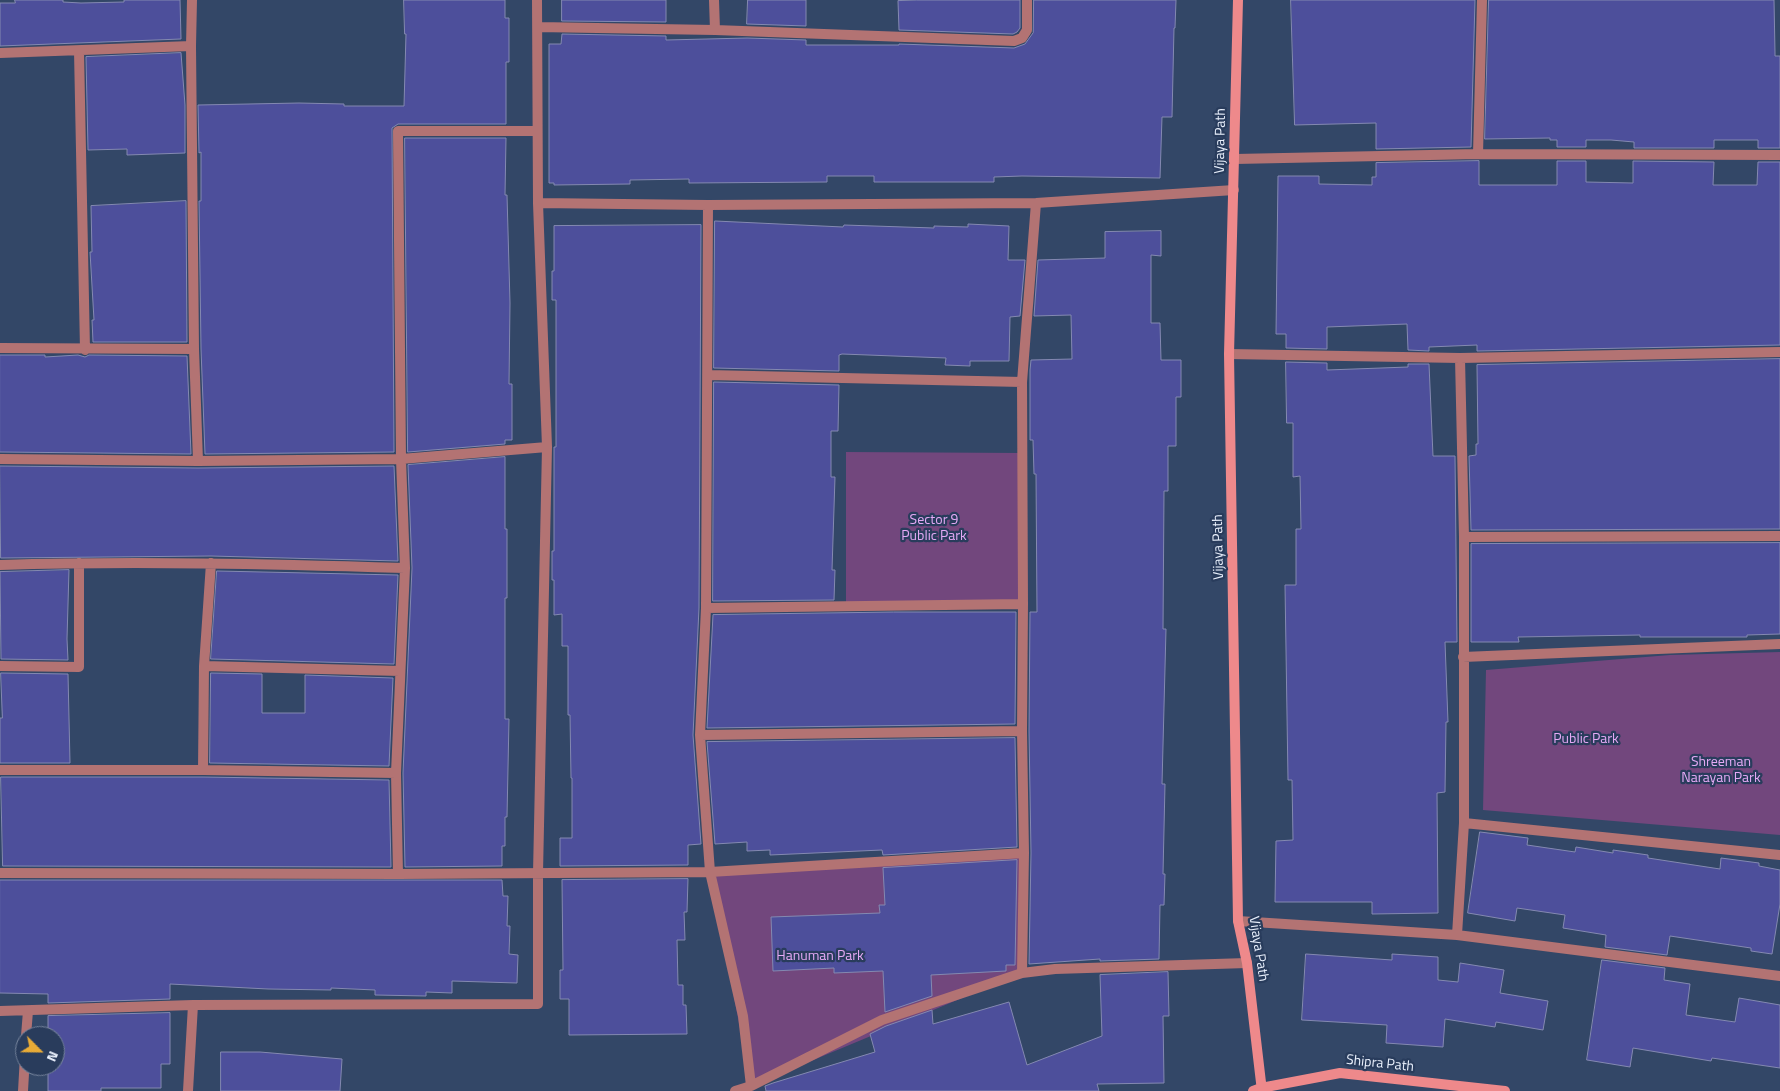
<!DOCTYPE html>
<style>
body{margin:0}
#map{position:relative;width:1780px;height:1091px;overflow:hidden;background:#334767;font-family:"Titillium Web",sans-serif}
canvas{display:block}
.north{position:absolute;left:15px;top:1026px;width:50px;height:50px;box-sizing:border-box;background:#293c5c;border:1px solid #76849c;border-radius:50%;rotate:113deg;font-size:14px;font-weight:700;line-height:20px;text-align:center;color:#eaf1fd}
.north::after{content:'';display:block;margin:auto;width:18px;height:22px;background:#e8ab37;clip-path:polygon(50% 0,100% 100%,50% 72%,0 100%)}
</style>
<div id="map">
<canvas width="1780" height="1091"></canvas>
<div class="north">N</div>
</div>
<script>
const context = document.querySelector('canvas').getContext('2d');
context.lineJoin = 'round';
function fillPath(path, color) { context.fillStyle = color; context.fill(path, 'evenodd'); }
function strokePath(path, color, width, dash) { context.strokeStyle = color; context.lineWidth = width; context.lineCap = dash ? 'butt' : 'round'; context.setLineDash(dash || []); context.stroke(path); }
function drawText(font, color, halo, rows, align = 'center') {
  context.font = font + ' "Titillium Web",sans-serif'; context.lineWidth = 4.5; context.setLineDash([]); context.textBaseline = 'middle'; context.strokeStyle = halo; context.fillStyle = color; for (const [text, x, y, turn = 0] of rows) {
    context.save(); context.translate(x, y); context.rotate((+turn || 0) * Math.PI / 180); context.textAlign = isNaN(turn) ? turn : align; if (halo) context.strokeText(text, 0, 0); context.fillText(text, 0, 0); context.restore();
  }
}
fillPath(new Path2D(`
 M 846,452 L 1022,453 L 1023,604 L 846,606 Z
 M 1780,652 L 1780,835 L 1483,810 L 1486,670 L 1670,655 Z
 M 1024,853 L 1022,973 L 751,1086 L 710,872 Z`), '#72477d');
const building = new Path2D(`
 M 15,0 L 63,0 L 63,2 L 81,3 L 124,2 L 124,0 L 180,0 L 181,39 L 0,46 L 0,3 L 15,3 Z
 M 404,0 L 505,0 L 505,18 L 509,18 L 509,62 L 506,62 L 506,124 L 398,124 L 392,128 L 394,452 L 205,454 L 201,349 L 199,201 L 201,201 L 201,152 L 199,153 L 198,105 L 299,103 L 344,104 L 344,106 L 404,106 L 406,34 L 405,34 Z
 M 562,0 L 666,0 L 666,22 L 562,21 Z
 M 748,0 L 806,0 L 806,26 L 747,24 Z
 M 917,0 L 1020,0 L 1020,28 L 1017,32 L 1013,34 L 899,30 L 898,1 Z
 M 1034,0 L 1176,0 L 1175,28 L 1174,28 L 1172,117 L 1162,117 L 1160,178 L 1022,176 L 994,177 L 994,182 L 874,182 L 874,176 L 827,176 L 827,182 L 689,183 L 689,179 L 630,180 L 630,184 L 554,185 L 554,183 L 549,183 L 549,44 L 561,44 L 562,34 L 666,36 L 666,40 L 747,38 L 806,40 L 806,45 L 899,45 L 899,44 L 1014,48 L 1025,44 L 1033,33 Z
 M 1291,0 L 1475,0 L 1471,147 L 1376,149 L 1376,123 L 1295,125 Z
 M 1489,0 L 1774,0 L 1775,53 L 1775,56 L 1780,56 L 1780,148 L 1758,148 L 1758,140 L 1714,140 L 1714,148 L 1634,148 L 1634,142 L 1611,140 L 1586,140 L 1586,147 L 1557,147 L 1557,140 L 1550,140 L 1550,138 L 1485,139 Z
 M 181,53 L 185,105 L 185,153 L 127,155 L 127,149 L 88,150 L 86,57 Z
 M 405,138 L 506,138 L 505,195 L 507,195 L 510,303 L 509,384 L 512,384 L 512,440 L 505,440 L 505,444 L 408,452 Z
 M 1479,161 L 1479,185 L 1557,185 L 1557,161 L 1586,161 L 1586,182 L 1633,183 L 1633,161 L 1714,162 L 1713,185 L 1757,185 L 1758,162 L 1780,162 L 1780,345 L 1477,351 L 1477,345 L 1429,347 L 1429,351 L 1408,350 L 1407,324 L 1327,327 L 1327,349 L 1286,348 L 1286,334 L 1276,334 L 1278,176 L 1319,176 L 1319,184 L 1372,185 L 1372,177 L 1376,177 L 1376,163 Z
 M 186,201 L 187,342 L 93,342 L 92,320 L 94,320 L 90,252 L 92,252 L 91,206 Z
 M 715,221 L 843,227 L 844,225 L 934,228 L 934,226 L 968,227 L 968,224 L 1009,226 L 1008,260 L 1025,260 L 1020,316 L 1010,317 L 1009,361 L 970,361 L 970,366 L 945,365 L 946,358 L 842,354 L 839,355 L 839,371 L 714,368 Z
 M 701,225 L 699,608 L 693,735 L 701,844 L 688,845 L 688,865 L 560,866 L 560,838 L 572,838 L 572,778 L 571,778 L 570,715 L 568,715 L 568,646 L 562,646 L 562,614 L 554,615 L 554,580 L 552,580 L 552,551 L 554,551 L 554,447 L 556,447 L 556,300 L 552,300 L 552,271 L 554,271 L 554,226 Z
 M 1161,231 L 1161,256 L 1151,255 L 1151,323 L 1160,323 L 1161,360 L 1181,360 L 1181,397 L 1176,397 L 1176,446 L 1168,446 L 1168,491 L 1164,491 L 1163,629 L 1166,629 L 1162,784 L 1165,784 L 1163,874 L 1165,874 L 1164,905 L 1160,905 L 1159,959 L 1100,961 L 1100,959 L 1029,964 L 1031,853 L 1029,731 L 1030,612 L 1037,612 L 1036,474 L 1034,474 L 1033,440 L 1030,440 L 1030,370 L 1031,360 L 1072,359 L 1071,315 L 1034,316 L 1038,260 L 1105,258 L 1105,232 Z
 M 0,355 L 45,355 L 45,357 L 78,355 L 85,357 L 89,355 L 187,356 L 191,454 L 0,452 Z
 M 1780,359 L 1780,529 L 1471,530 L 1469,456 L 1476,455 L 1476,444 L 1478,444 L 1477,365 Z
 M 1286,362 L 1327,363 L 1327,370 L 1408,367 L 1408,364 L 1429,364 L 1433,456 L 1455,456 L 1457,642 L 1445,642 L 1448,722 L 1446,722 L 1445,792 L 1437,793 L 1438,913 L 1372,914 L 1372,902 L 1275,902 L 1276,841 L 1293,840 L 1292,780 L 1288,780 L 1285,585 L 1296,585 L 1296,529 L 1301,529 L 1300,476 L 1293,477 L 1293,423 L 1287,423 Z
 M 714,382 L 839,385 L 838,431 L 831,431 L 831,477 L 835,477 L 832,570 L 835,570 L 834,600 L 713,601 Z
 M 505,457 L 505,529 L 507,529 L 507,598 L 505,598 L 505,719 L 509,719 L 507,817 L 505,817 L 505,846 L 502,846 L 502,866 L 405,867 L 403,773 L 412,568 L 408,465 Z
 M 0,466 L 198,468 L 394,466 L 398,561 L 211,556 L 1,558 Z
 M 1780,543 L 1780,634 L 1747,635 L 1747,637 L 1640,637 L 1640,635 L 1518,637 L 1519,642 L 1471,642 L 1471,544 Z
 M 69,570 L 67,639 L 68,660 L 1,659 L 0,572 Z
 M 217,571 L 398,575 L 394,664 L 211,659 Z
 M 894,612 L 1016,612 L 1015,724 L 707,728 L 713,615 Z
 M 1,673 L 68,674 L 70,763 L 0,763 L 0,718 L 2,718 Z
 M 211,673 L 262,674 L 262,713 L 305,713 L 305,675 L 393,678 L 389,766 L 210,763 Z
 M 1015,738 L 1017,847 L 883,855 L 882,850 L 770,855 L 770,850 L 747,851 L 747,842 L 715,844 L 707,742 Z
 M 1,777 L 203,777 L 389,780 L 391,867 L 3,866 Z
 M 1480,832 L 1528,838 L 1527,845 L 1575,852 L 1576,847 L 1613,853 L 1613,850 L 1648,855 L 1648,858 L 1720,869 L 1721,858 L 1759,863 L 1759,866 L 1780,870 L 1780,904 L 1772,954 L 1751,951 L 1751,948 L 1670,936 L 1667,955 L 1605,947 L 1606,935 L 1563,928 L 1565,915 L 1517,908 L 1515,921 L 1468,913 Z
 M 1017,860 L 1015,965 L 1006,965 L 1006,971 L 931,975 L 932,996 L 885,1012 L 883,971 L 834,973 L 834,968 L 773,971 L 771,917 L 880,913 L 879,905 L 885,905 L 883,868 Z
 M 688,879 L 687,912 L 684,912 L 685,940 L 677,940 L 678,985 L 683,985 L 683,1005 L 686,1005 L 687,1034 L 569,1035 L 569,999 L 560,999 L 560,970 L 563,970 L 562,880 Z
 M 0,880 L 502,880 L 503,896 L 508,896 L 507,926 L 510,926 L 509,954 L 518,955 L 517,983 L 452,981 L 452,993 L 426,992 L 426,996 L 375,995 L 375,990 L 331,988 L 331,990 L 268,989 L 170,984 L 170,999 L 48,1003 L 48,994 L 0,993 Z
 M 1306,954 L 1392,960 L 1392,954 L 1438,957 L 1438,980 L 1458,982 L 1460,963 L 1504,970 L 1500,993 L 1548,1001 L 1543,1030 L 1496,1022 L 1495,1027 L 1445,1019 L 1443,1047 L 1386,1043 L 1387,1025 L 1302,1020 Z
 M 1602,960 L 1665,968 L 1664,980 L 1690,984 L 1686,1015 L 1735,1022 L 1739,998 L 1780,1005 L 1780,1068 L 1712,1058 L 1711,1061 L 1633,1048 L 1630,1067 L 1587,1060 Z
 M 1168,972 L 1169,1016 L 1163,1016 L 1164,1083 L 1097,1084 L 1099,1091 L 766,1091 L 765,1086 L 773,1083 L 875,1052 L 870,1034 L 886,1026 L 932,1010 L 933,1024 L 1009,1002 L 1027,1065 L 1102,1036 L 1100,975 Z
 M 170,1013 L 170,1064 L 161,1064 L 161,1088 L 101,1088 L 101,1091 L 48,1091 L 48,1066 L 55,1066 L 55,1036 L 48,1036 L 48,1016 Z
 M 221,1052 L 260,1052 L 342,1059 L 340,1091 L 221,1091 Z`);
fillPath(building, '#4d4f9b');
strokePath(building, '#8489b1', 1);
strokePath(new Path2D(`
 M 192,0 L 191,46 L 194,349 L 198,461
 M 537,0 L 538,203
 M 538,27 L 715,30 L 714,0
 M 715,30 L 1014,41 L 1022,38 L 1027,30 L 1027,0
 M 79,51 L 85,350
 M 0,53 L 191,46
 M 1478,154 L 1482,0
 M 1235,159 L 1478,154 L 1780,155
 M 708,205 L 706,608 L 700,735 L 710,872 L 1024,853
 M 0,348 L 194,349
 M 1229,354 L 1460,358 L 1780,352
 M 708,375 L 1022,382
 M 0,459 L 198,461 L 401,459 L 547,447
 M 1464,537 L 1780,536
 M 211,563 L 204,666 L 203,770 L 396,773
 M 0,565 C 135,561 270,564 405,568
 M 706,608 L 1023,604
 M 1463,657 L 1780,644
 M 0,666 L 79,667 L 79,563
 M 204,666 L 400,671
 M 700,735 L 1022,731
 M 0,770 L 203,770
 M 1464,823 L 1780,855
 M 0,873 L 398,874 L 396,773 L 405,568 L 401,459 L 398,131 L 537,131
 M 398,874 L 710,872 L 743,1016 L 751,1086
 M 1238,921 L 1457,935 L 1780,976
 M 1457,935 L 1464,823 L 1464,537 L 1460,358
 M 1022,973 L 1024,853 L 1022,731 L 1023,604 L 1022,382 L 1036,203
 M 0,1011 L 193,1005 L 538,1004 L 538,873 L 547,447 L 538,203 L 708,205 L 1036,203 L 1234,190
 M 26,1036 L 28,1011
 M 23,1091 L 25,1056
 M 188,1091 L 193,1005
 M 735,1091 L 751,1086 L 882,1020 L 1022,973 L 1055,969 L 1247,963`), '#b37373', 10);
strokePath(new Path2D(`
 M 1238,0 L 1229,354 L 1238,921 L 1247,963 L 1262,1091
 M 1253,1091 L 1261,1088 L 1340,1073 L 1505,1091`), '#ee898b', 10);
drawText('14px', '#eaf1fd', '#293c5c', [
 ["Vijaya Path",1221,141,-89],
 ["Vijaya Path",1219,547,-91],
 ["Vijaya Path",1258,949,81],
 ["Shipra Path",1380,1064,6]
]);
drawText('14px', '#e6aaf6', '#293c5c', [
 ["Sector 9",934,521],
 ["Public Park",934,537],
 ["Public Park",1586,740],
 ["Shreeman",1721,763],
 ["Narayan Park",1721,779],
 ["Hanuman Park",820,957]
]);
</script>
